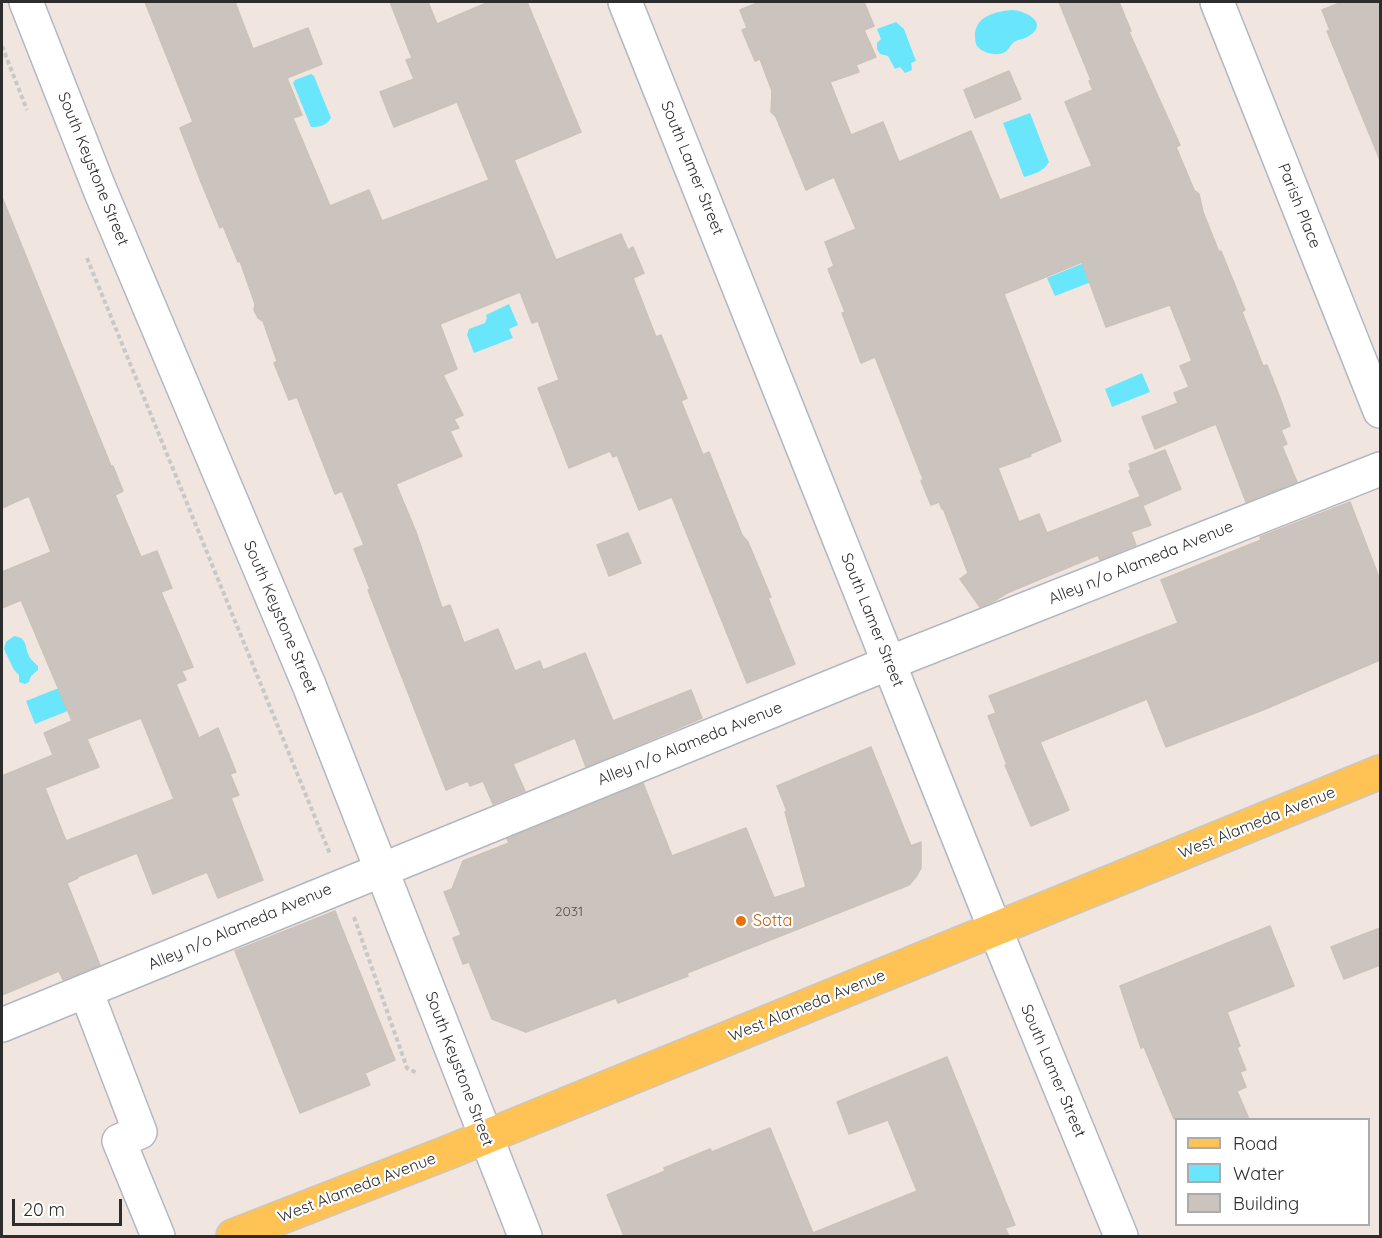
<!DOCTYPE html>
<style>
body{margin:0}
#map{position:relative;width:1382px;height:1238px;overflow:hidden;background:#f0e6df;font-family:Quicksand,sans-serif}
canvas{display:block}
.frame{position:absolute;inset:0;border:3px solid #2d2d2d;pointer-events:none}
.legend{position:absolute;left:1175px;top:1118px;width:195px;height:108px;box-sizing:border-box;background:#fff;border:2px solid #ababab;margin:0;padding:8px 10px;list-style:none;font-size:18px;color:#2d2d2d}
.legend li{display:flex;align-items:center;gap:12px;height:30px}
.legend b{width:30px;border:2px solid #ababab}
.scale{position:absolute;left:12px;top:1199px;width:110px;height:27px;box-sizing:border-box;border:3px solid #2d2d2d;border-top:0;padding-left:8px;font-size:18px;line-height:21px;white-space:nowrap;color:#2d2d2d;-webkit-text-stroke:4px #fff;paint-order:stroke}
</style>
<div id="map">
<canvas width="1382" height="1238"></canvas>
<div class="frame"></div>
<ul class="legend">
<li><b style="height:8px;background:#fec255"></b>Road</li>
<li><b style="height:16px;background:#69e6fb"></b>Water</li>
<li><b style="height:16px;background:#cbc3be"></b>Building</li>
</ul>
<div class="scale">20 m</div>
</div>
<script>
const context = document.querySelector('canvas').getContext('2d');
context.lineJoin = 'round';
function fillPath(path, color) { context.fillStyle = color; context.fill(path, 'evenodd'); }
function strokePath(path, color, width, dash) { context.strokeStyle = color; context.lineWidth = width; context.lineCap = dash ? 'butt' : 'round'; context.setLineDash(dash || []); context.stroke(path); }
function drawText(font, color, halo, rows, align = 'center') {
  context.font = font + ' Quicksand,sans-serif'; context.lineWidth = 4.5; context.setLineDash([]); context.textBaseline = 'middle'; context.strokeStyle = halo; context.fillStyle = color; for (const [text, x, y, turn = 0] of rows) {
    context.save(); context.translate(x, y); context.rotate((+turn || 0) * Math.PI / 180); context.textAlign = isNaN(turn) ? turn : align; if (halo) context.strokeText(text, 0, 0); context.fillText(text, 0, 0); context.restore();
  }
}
fillPath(new Path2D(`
 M 1011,10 C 1025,10 1050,23 1029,36 C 1025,39 1020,39 1016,41 C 1010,44 1009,51 1003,53 C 996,56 982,53 977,46 C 975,43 975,36 975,33 C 978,15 996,12 1011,10 Z
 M 896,22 L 904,29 L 916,61 L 911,63 L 912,70 L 905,73 L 900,67 L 895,69 L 888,56 L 880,54 L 877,49 L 877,43 L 881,39 L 877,29 Z
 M 311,74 L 314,76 L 331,118 C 326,126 320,127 311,127 L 293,83 L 295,80 Z
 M 1030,113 L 1049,162 C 1043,172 1034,174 1024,177 L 1003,123 Z
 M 1096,258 L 1104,277 L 1055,296 L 1047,278 Z
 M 509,304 L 518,325 L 509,329 L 513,338 L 474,353 L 467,335 L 469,329 L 485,323 L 487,318 L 486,315 Z
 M 1142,373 L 1150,392 L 1112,407 L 1105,389 Z
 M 14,636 C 26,638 25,643 28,654 C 30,659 34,662 38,666 L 38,670 L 31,676 L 29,682 L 25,684 L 19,682 L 19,675 L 14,670 L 4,649 L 6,642 Z
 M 74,682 L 83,705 L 35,724 L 26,701 Z`), '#69e6fb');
const building = new Path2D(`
 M 145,2 L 235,2 L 253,49 L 308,28 L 322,64 L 287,78 L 302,115 L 293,118 L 330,206 L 369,190 L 382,221 L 489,180 L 457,102 L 394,127 L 380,92 L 414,79 L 406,60 L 412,58 L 390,2 L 428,2 L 437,24 L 489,2 L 527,2 L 581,132 L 514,160 L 556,260 L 621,234 L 628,250 L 633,247 L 644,273 L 633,278 L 656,337 L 661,335 L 687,398 L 681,401 L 703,455 L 709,452 L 742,535 L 748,542 L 771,597 L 768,598 L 795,664 L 747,683 L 672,497 L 639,510 L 617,455 L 613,457 L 610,451 L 569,468 L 538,388 L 559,380 L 538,321 L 532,323 L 520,292 L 440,324 L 457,369 L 443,375 L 463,415 L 454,419 L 459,428 L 450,431 L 462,456 L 396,484 L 416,532 L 442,608 L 450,605 L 464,643 L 498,629 L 515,671 L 540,661 L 543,670 L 585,653 L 613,721 L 691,690 L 702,718 L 586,767 L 575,738 L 513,764 L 525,791 L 493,804 L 483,781 L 470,786 L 468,781 L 446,790 L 368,590 L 370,589 L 354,549 L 364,545 L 342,491 L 335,494 L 297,397 L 289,400 L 274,363 L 277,361 L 263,321 L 258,318 L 254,310 L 255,304 L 240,261 L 238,262 L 223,226 L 220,228 L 201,182 L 180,128 L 193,122 Z
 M 760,2 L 864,2 L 874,26 L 864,30 L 876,57 L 856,65 L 859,72 L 830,82 L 851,135 L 883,122 L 899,162 L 971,131 L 1000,200 L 1092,166 L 1065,102 L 1093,90 L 1089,81 L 1091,80 L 1059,2 L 1119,2 L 1131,31 L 1129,32 L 1180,145 L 1176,147 L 1194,190 L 1199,194 L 1203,212 L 1219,252 L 1221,251 L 1245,310 L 1242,312 L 1263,366 L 1267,365 L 1280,398 L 1290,426 L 1281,430 L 1287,444 L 1282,446 L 1297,482 L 1246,502 L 1216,424 L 1155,449 L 1142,417 L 1178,403 L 1174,393 L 1189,387 L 1180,366 L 1192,361 L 1170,305 L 1106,327 L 1082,262 L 1004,294 L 1061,441 L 1030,454 L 1031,456 L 998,468 L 1019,522 L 1039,514 L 1047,533 L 1139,497 L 1151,525 L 1131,532 L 1136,545 L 1100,560 L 1098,555 L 1007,593 L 994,601 L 980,607 L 960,579 L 968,573 L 943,508 L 942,509 L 939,502 L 931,505 L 921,481 L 923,479 L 875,357 L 861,363 L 842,313 L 845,312 L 828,269 L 834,266 L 825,242 L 856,229 L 834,177 L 806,190 L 776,117 L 771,112 L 772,91 L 760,59 L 755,61 L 742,30 L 747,28 L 740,10 Z
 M 1342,2 L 1380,2 L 1380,160 L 1327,31 L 1330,30 L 1322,10 Z
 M 1009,71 L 1021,99 L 975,118 L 964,90 Z
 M 2,197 L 111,466 L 113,466 L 123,491 L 115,495 L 141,557 L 157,551 L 172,588 L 161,592 L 193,667 L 182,671 L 186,680 L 176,684 L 199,738 L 218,728 L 236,772 L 230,774 L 239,795 L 231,798 L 263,880 L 218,898 L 207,872 L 153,894 L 137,853 L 77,877 L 78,878 L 67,883 L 100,965 L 63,980 L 59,971 L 2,995 L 2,776 L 53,755 L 44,733 L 72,721 L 21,600 L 2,608 L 2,572 L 51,552 L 29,496 L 2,508 ZM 141,718 L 174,799 L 66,841 L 45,788 L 99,767 L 87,739 Z
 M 1165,450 L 1181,489 L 1144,505 L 1129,471 L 1131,469 L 1129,464 Z
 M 1350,502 L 1380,580 L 1380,660 L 1263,710 L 1166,747 L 1147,699 L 1040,742 L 1069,810 L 1031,826 L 1005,765 L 1007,765 L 988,716 L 996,713 L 989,696 L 1178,623 L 1161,580 L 1261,540 L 1260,537 Z
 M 628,533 L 641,563 L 609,576 L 597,545 Z
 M 871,747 L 911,846 L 921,842 L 921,868 L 916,877 L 909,885 L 687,973 L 688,976 L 618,1003 L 616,998 L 526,1032 L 492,1019 L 469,962 L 463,964 L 453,938 L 461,935 L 444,892 L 452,889 L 463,861 L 509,843 L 507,839 L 643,783 L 672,856 L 746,828 L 774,898 L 806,887 L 785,812 L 787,811 L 777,786 Z
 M 335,911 L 395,1060 L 365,1073 L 370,1085 L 300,1113 L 235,951 Z
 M 1270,926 L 1294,986 L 1227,1012 L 1240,1046 L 1237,1048 L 1246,1070 L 1240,1072 L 1246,1087 L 1237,1091 L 1249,1119 L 1174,1119 L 1144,1047 L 1141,1048 L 1120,986 Z
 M 1380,928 L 1380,965 L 1344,979 L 1331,947 Z
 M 947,1057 L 1015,1225 L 1005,1228 L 1009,1236 L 624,1236 L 607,1195 L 665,1171 L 664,1168 L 710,1149 L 712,1152 L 770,1128 L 813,1233 L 917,1191 L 888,1120 L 849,1134 L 837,1102 Z`);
fillPath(building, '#cbc3be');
strokePath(building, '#ccc2b8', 1.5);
const minor = new Path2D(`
 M 26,2 L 100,190 L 309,685 L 525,1236
 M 625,2 L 995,929 L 1121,1236
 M 1217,2 L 1380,411
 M 86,991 L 140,1132 L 119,1141 L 158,1236
 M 2,1025 L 889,663 L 1380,469`);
const major = new Path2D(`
 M 233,1236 L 449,1152 L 1380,772`);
strokePath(minor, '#b3b7c2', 36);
strokePath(major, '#c8c8c8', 36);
strokePath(new Path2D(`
 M 2,46 L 27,110
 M 87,258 L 330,854
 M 354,917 L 407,1068 L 417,1073`), '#c8c8c8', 4, [4.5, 3]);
strokePath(minor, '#fff', 33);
strokePath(major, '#fec255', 33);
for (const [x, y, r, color] of [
 [741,921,6,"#e8710a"]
]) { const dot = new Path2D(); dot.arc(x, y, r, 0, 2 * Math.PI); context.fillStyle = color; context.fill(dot); strokePath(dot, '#fff', 2); }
drawText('14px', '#545251', null, [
 ["2031",569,912]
]);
drawText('16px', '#2d2d2d', '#fff', [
 ["South Lamer Street",692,168,68],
 ["South Keystone Street",93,169,68],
 ["Parish Place",1299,206,68],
 ["Alley n/o Alameda Avenue",1141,563,-22],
 ["South Keystone Street",280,617,67],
 ["South Lamer Street",872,620,68],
 ["Alley n/o Alameda Avenue",690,744,-22],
 ["West Alameda Avenue",1257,823,-22],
 ["Alley n/o Alameda Avenue",240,927,-23],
 ["West Alameda Avenue",807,1006,-22],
 ["South Keystone Street",459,1069,69],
 ["South Lamer Street",1053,1071,67],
 ["West Alameda Avenue",357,1188,-21]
]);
drawText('16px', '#c56008', '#fff', [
 ["Sotta",753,921]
], 'left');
</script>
